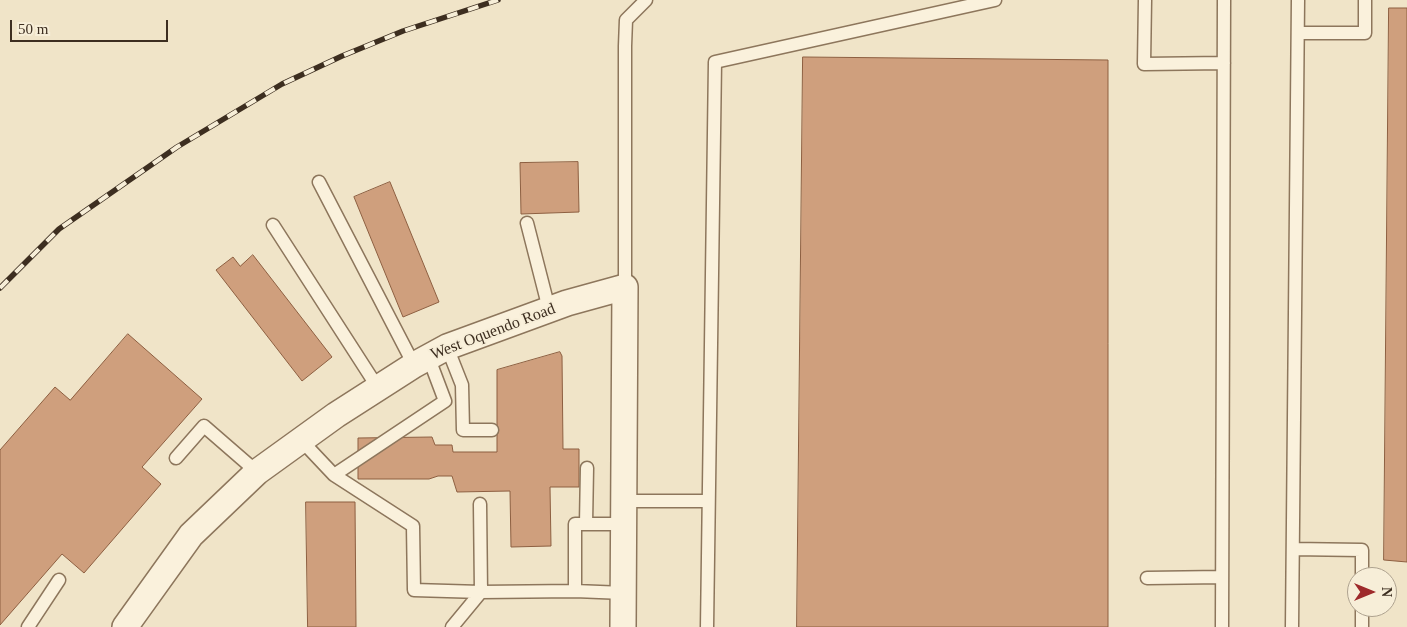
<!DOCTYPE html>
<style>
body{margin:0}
#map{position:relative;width:1407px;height:627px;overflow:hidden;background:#f0e4c8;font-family:Georgia,serif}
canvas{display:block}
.north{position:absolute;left:1347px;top:567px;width:50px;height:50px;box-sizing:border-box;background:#f7eed8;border:1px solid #ada18e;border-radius:50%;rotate:90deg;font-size:14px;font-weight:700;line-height:20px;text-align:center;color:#3d2e20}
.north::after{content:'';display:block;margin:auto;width:18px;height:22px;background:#9e2a2b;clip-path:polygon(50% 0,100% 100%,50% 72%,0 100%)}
.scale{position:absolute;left:10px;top:20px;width:158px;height:22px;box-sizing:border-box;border:2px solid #3d2e20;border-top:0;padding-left:6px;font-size:15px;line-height:18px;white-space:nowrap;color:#3d2e20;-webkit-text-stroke:4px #f7eed8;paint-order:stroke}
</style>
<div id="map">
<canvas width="1407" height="627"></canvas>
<div class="north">N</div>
<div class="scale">50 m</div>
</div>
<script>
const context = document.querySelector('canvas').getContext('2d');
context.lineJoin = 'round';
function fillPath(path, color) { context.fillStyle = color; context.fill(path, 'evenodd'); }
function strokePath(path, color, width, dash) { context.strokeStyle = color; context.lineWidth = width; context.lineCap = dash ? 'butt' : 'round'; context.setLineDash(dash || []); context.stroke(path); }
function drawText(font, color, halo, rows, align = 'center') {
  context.font = font + ' Georgia,serif'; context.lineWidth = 4; context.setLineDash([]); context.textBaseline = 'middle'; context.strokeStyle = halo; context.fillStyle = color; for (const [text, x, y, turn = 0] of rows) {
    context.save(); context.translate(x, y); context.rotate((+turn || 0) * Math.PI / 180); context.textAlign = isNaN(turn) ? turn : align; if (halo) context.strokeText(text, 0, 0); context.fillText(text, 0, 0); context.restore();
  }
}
const building = new Path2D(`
 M 1389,8 L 1407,8 L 1407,562 L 1384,560 Z
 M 803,57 L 1108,60 L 1108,627 L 797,627 Z
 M 578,162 L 579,212 L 521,214 L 520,163 Z
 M 390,182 L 439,302 L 403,317 L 354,197 Z
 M 253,255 L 332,357 L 302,381 L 216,270 L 233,257 L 240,266 Z
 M 128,334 L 202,399 L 142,467 L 161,484 L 84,573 L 62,554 L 0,625 L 0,450 L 55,387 L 70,400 Z
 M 560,352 L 562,356 L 563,449 L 579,449 L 579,487 L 550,487 L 551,546 L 511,547 L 510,491 L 457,492 L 452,476 L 438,476 L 429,479 L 358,479 L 358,438 L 432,437 L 435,445 L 452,445 L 453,452 L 497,452 L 497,370 Z
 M 306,502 L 355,502 L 356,627 L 308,627 Z`);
fillPath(building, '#cf9f7d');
strokePath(building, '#8d5f41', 1);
const service = new Path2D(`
 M 1145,0 L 1144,64 L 1224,63
 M 1298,33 L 1365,33 L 1365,0
 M 319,182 L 414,365
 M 527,223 L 549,309
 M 273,225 L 378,388
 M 625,287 L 625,46 L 626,20 L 646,0
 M 447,347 L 462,385 L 463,430 L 492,430
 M 301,440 L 334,475 L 445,401 L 428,356
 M 176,458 L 204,426 L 257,472
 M 334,475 L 413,526 L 414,590 L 481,592
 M 624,501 L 708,501
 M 480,504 L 481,592 L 575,591 L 575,524 L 624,524
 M 586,524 L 587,468
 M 1293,549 L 1362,550 L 1362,577
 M 1147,578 L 1222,577
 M 575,591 L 624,593
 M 28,627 L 59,580
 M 452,627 L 481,592
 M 707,627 L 715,62 L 995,0
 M 1222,627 L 1224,0
 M 1292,627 L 1298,0
 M 1362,627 L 1362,607`);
const minor = new Path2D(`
 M 125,627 L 191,535 L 257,472 L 336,415 L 414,365 L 447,347 L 567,303 L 625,287 L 623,627`);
strokePath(service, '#8d765c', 15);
strokePath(minor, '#8d765c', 28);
strokePath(service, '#faf1dc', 12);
strokePath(minor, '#faf1dc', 25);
const rail = new Path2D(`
 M 0,288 L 59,229 L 177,147 L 282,84 L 342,56 L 403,31 L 498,0`);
strokePath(rail, '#3d2e20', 5.5);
strokePath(rail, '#f7eed8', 4, [11]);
drawText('16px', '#3d2e20', '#f7eed8', [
 ["West Oquendo Road",493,332,-21]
]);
</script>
